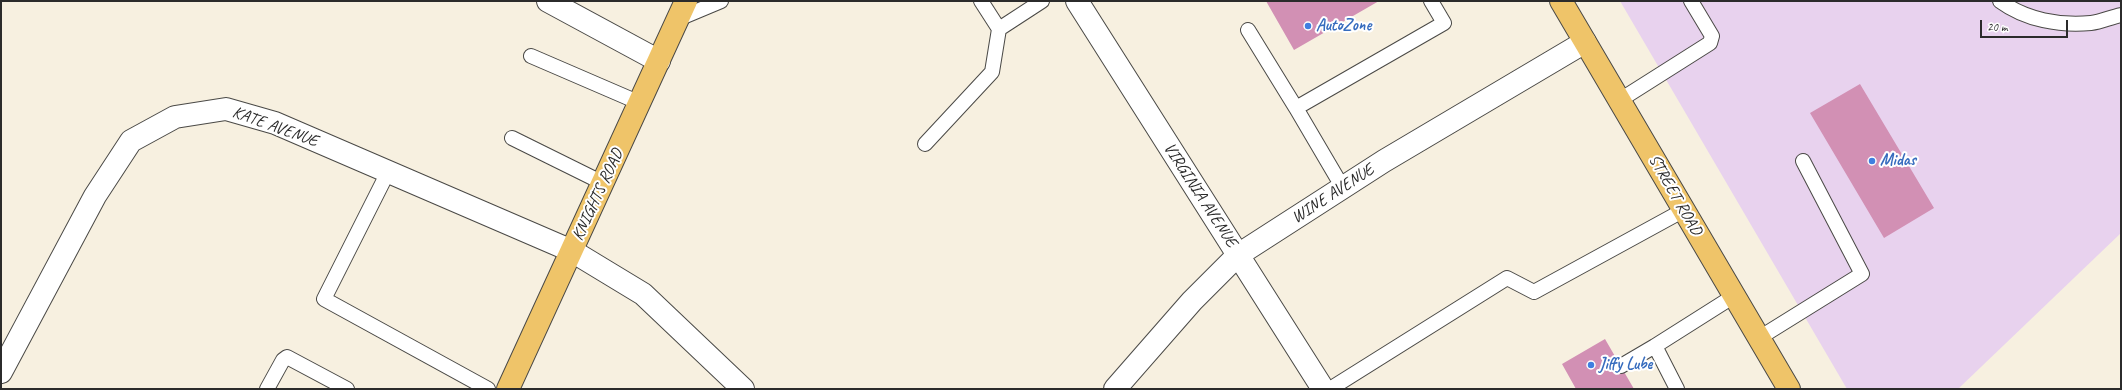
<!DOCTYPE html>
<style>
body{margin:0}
#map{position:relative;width:2122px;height:390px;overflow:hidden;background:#f7f0e0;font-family:Caveat,sans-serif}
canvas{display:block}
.frame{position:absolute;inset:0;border:2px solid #2b2b2b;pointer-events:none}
.scale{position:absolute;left:1980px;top:20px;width:88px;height:18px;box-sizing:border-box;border:2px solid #2b2b2b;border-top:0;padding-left:5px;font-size:12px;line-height:14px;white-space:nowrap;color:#2b2b2b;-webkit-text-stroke:3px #fff;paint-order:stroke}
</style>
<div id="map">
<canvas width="2122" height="390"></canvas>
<div class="frame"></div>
<div class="scale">20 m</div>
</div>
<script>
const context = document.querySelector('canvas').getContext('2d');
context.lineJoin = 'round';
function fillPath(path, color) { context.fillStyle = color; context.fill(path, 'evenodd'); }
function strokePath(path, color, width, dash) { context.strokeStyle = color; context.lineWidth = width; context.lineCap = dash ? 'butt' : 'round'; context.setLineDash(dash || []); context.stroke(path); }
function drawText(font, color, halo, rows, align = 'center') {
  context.font = font + ' Caveat,sans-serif'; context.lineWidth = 4; context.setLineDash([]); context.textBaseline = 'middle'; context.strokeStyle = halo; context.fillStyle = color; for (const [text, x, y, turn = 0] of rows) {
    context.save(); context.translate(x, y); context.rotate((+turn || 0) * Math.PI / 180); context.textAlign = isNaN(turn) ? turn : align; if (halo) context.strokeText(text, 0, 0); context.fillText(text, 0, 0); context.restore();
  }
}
fillPath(new Path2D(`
 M 1620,1 L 2121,1 L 2121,233 L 1958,389 L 1847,389 Z`), '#e8d2ee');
fillPath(new Path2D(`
 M 1266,1 L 1379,1 L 1294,50 Z
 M 1860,84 L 1934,208 L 1884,238 L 1810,113 Z
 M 1605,339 L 1634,389 L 1576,389 L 1562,364 Z`), '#d290b4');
const lane = new Path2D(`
 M 981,1 L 999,29 L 1042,1
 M 2000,1 C 2026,20 2060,26 2091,23 C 2101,22 2111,17 2121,15
 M 678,19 L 721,1
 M 1248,30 L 1296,108
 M 531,56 L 640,103
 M 1620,100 L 1710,43 L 1712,36 L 1691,1
 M 512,138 L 603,183
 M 925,144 L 992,72 L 999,29
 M 388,172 L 324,299 L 488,389
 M 1343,188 L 1296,108 L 1444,23 L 1431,1
 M 1759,338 L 1862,274 L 1803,161
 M 1655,346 L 1734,296
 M 1621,366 L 1655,346 L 1677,389
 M 267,389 L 283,360 L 287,357 L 347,389
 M 1330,389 L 1507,278 L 1534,292 L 1684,210`);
const street = new Path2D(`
 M 548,1 L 659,61
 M 1077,1 L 1323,389
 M 1,372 L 95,196 L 131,141 L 175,117 L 226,109 L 275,123 L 572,251 L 643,294 L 743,389
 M 1115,389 L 1192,301 L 1238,255 L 1384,161 L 1585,42`);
const primary = new Path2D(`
 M 1561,1 L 1789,389
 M 508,389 L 686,1`);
strokePath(lane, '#4a4946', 16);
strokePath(street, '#4a4946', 24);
strokePath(primary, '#4a4946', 24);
strokePath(lane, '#fff', 14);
strokePath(street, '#fff', 22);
strokePath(primary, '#efc469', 22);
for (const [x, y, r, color] of [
 [1308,26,4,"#3f7fe0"],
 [1872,161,4,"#3f7fe0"],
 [1591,365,4,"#3f7fe0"]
]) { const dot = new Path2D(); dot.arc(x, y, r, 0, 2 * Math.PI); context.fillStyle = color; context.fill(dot); strokePath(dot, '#fff', 1.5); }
drawText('bold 17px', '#366cbe', '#fff', [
 ["AutoZone",1316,26],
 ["Midas",1880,161],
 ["Jiffy Lube",1599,365]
], 'left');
drawText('17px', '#2b2b2b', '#fff', [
 ["KATE AVENUE",275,127,20],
 ["WINE AVENUE",1333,194,-33],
 ["KNIGHTS ROAD",598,195,-65],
 ["VIRGINIA AVENUE",1200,195,57],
 ["STREET ROAD",1675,195,60]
]);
</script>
